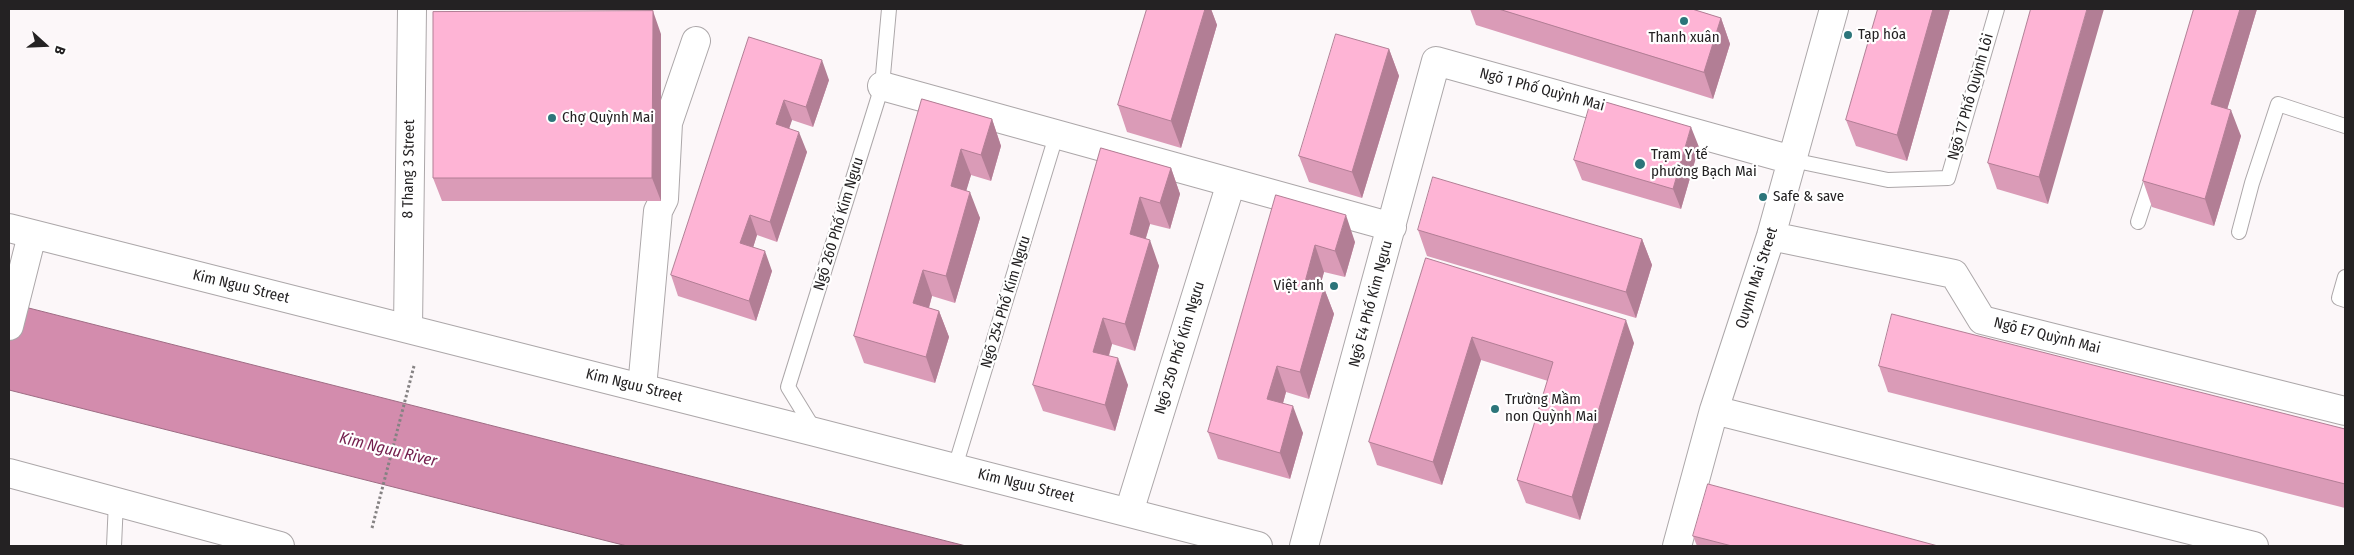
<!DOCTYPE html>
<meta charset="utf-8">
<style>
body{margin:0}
#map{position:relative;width:2354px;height:555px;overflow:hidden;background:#fcf7f9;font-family:"Fira Sans Condensed",sans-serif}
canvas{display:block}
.frame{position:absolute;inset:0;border:10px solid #242223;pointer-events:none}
.north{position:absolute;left:20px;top:20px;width:50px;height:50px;-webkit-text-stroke:4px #fff;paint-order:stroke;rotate:110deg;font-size:14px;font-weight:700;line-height:20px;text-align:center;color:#242223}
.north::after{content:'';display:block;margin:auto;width:18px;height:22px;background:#242223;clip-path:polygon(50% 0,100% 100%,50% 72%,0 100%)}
</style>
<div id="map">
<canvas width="2354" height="555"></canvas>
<div class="frame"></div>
<div class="north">B</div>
</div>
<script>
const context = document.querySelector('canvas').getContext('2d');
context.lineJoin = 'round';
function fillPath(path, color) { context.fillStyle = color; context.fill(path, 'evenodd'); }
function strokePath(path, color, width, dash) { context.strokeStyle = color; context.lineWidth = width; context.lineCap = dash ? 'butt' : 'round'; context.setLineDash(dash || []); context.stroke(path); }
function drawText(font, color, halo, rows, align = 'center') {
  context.font = font + ' "Fira Sans Condensed",sans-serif'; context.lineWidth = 4.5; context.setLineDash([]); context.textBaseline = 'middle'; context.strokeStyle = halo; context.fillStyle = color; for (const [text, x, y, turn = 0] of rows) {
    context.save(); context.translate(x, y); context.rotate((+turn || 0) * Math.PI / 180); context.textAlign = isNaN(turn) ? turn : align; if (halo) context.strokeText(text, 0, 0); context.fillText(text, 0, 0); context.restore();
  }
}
const water = new Path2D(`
 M 9,303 L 966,546 L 627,546 L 9,390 Z`);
fillPath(water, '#d38cad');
strokePath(water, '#9e6c84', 1);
const lane = new Path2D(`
 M 1792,160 L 1888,180 L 1948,178 L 1997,9
 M 2138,222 L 2153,176
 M 2239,232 L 2252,183 L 2278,104 L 2345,126
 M 2345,277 L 2339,298 L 2345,300
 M 815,431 L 788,387 L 882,86 L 889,9
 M 955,467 L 1056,136
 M 114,546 L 116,501`);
const street = new Path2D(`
 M 882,86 L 1392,227
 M 1771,236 L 1954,274 L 1982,320 L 2345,411
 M 408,328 L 412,9
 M 642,388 L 658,211 L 664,199 L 668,123 L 696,41
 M 1714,410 L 2254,546
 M 1129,512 L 1231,183
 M 1304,546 L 1436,61 L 1792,160
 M 1677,546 L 1714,410 L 1771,236 L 1834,9`);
const secondary = new Path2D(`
 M 9,228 L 815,432 L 1258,546
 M 9,326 L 32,235
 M 9,473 L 280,546`);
strokePath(lane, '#aca7a9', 16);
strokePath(street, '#aca7a9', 30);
strokePath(secondary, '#aca7a9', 30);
strokePath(new Path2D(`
 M 372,528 L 414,366`), '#858283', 3, [2.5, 2.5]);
strokePath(lane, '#fff', 14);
strokePath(street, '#fff', 28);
strokePath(secondary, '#fff', 28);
fillPath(new Path2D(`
 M 1147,9 L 1211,9 L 1217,25 L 1181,148 L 1127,132 L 1118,105 Z
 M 1470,9 L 1692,9 L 1721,18 L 1730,44 L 1713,99 L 1476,25 Z
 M 1878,9 L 1950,9 L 1907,161 L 1856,146 L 1846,120 Z
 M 2031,9 L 2048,204 L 1997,189 L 1988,163 Z
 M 2194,9 L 2257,9 L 2227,109 L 2241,136 L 2214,226 L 2152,207 L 2143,181 Z
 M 661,34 L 661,201 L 442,201 L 433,178 Z
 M 749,37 L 829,80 L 813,127 L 792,120 L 789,128 L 807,152 L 777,242 L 757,235 L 753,247 L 772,271 L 756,321 L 678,296 L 671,275 Z
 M 1389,49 L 1399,76 L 1362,198 L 1309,182 L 1299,156 Z
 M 922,99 L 992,119 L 1001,146 L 991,181 L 971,175 L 966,190 L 980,218 L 955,303 L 932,296 L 929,308 L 939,311 L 949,337 L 935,383 L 864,363 L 854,336 Z
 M 1699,147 L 1681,209 L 1582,180 L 1574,160 Z
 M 1101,148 L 1171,168 L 1180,194 L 1170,229 L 1150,224 L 1146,238 L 1159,266 L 1135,351 L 1112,344 L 1109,356 L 1128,385 L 1115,431 L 1043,411 L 1033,385 Z
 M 1276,195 L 1355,242 L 1345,277 L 1324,272 L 1320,286 L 1324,288 L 1334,314 L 1309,399 L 1286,392 L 1283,403 L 1303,433 L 1290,479 L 1218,459 L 1208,432 Z
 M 1418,230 L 1642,239 L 1652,265 L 1636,318 L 1427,256 Z
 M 1426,258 L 1634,343 L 1580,520 L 1526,503 L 1517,480 L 1548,381 L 1481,360 L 1442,485 L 1377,465 L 1369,442 Z
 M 1879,366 L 2345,429 L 2345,508 L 1888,392 Z
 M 1693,536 L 1938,546 L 1697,546 Z`), '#da9bb7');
fillPath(new Path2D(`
 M 1205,9 L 1211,9 L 1217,25 L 1181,148 L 1171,121 Z
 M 1933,9 L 1950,9 L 1907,161 L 1897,135 Z
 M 2087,9 L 2104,9 L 2048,204 L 2039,177 Z
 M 2240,9 L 2257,9 L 2221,130 L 2211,104 Z
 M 653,11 L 661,34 L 661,201 L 652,178 Z
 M 1721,18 L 1730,44 L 1713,99 L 1704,72 Z
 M 1389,49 L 1399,76 L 1362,198 L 1352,172 Z
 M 822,60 L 829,80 L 813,127 L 806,107 Z
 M 784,100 L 792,120 L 784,144 L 776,124 Z
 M 2231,110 L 2241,136 L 2214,226 L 2205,199 Z
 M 992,119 L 1001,146 L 991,181 L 981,155 Z
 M 1691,127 L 1699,147 L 1681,209 L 1673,189 Z
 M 799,132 L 807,152 L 777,242 L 770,222 Z
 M 961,149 L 971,175 L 960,212 L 951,186 Z
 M 1171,168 L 1180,194 L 1170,229 L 1160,203 Z
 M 970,192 L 980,218 L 955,303 L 946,276 Z
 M 1140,197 L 1150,224 L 1139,260 L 1130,234 Z
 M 750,215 L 757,235 L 748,264 L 740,243 Z
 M 1346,215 L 1355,242 L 1345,277 L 1335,251 Z
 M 1642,239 L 1652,265 L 1636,318 L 1626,292 Z
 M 1150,240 L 1159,266 L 1135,351 L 1125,324 Z
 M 1315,245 L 1324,272 L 1314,308 L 1305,282 Z
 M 765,251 L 772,271 L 756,321 L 749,301 Z
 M 923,270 L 932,296 L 923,329 L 913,303 Z
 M 1324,288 L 1334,314 L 1309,399 L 1300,372 Z
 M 939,311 L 949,337 L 935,383 L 926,357 Z
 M 1103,318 L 1112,344 L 1102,378 L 1093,352 Z
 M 1626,320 L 1634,343 L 1580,520 L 1572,497 Z
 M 1472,337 L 1481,360 L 1442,485 L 1433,462 Z
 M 1118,358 L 1128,385 L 1115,431 L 1105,405 Z
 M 1277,366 L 1286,392 L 1277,425 L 1267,399 Z
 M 1293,406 L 1303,433 L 1290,479 L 1280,453 Z`), '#b27e95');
const building = new Path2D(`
 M 1147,9 L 1205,9 L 1171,121 L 1118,105 Z
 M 1499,9 L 1692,9 L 1721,18 L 1704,72 Z
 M 1878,9 L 1933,9 L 1897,135 L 1846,120 Z
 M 2031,9 L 2087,9 L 2039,177 L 1988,163 Z
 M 2194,9 L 2240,9 L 2211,104 L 2231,110 L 2205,199 L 2143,181 Z
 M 653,11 L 652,178 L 433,178 L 433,12 Z
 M 1336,34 L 1389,49 L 1352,172 L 1299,156 Z
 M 749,37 L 822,60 L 806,107 L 784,100 L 776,124 L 799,132 L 770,222 L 750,215 L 740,243 L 765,251 L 749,301 L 671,275 Z
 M 1592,98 L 1691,127 L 1673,189 L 1574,160 Z
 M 922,99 L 992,119 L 981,155 L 961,149 L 951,186 L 970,192 L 946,276 L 923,270 L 913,303 L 939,311 L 926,357 L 854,336 Z
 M 1101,148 L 1171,168 L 1160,203 L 1140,197 L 1130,234 L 1150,240 L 1125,324 L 1103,318 L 1093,352 L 1118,358 L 1105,405 L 1033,385 Z
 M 1433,177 L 1642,239 L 1626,292 L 1418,230 Z
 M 1276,195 L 1346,215 L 1335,251 L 1315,245 L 1305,282 L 1324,288 L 1300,372 L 1277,366 L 1267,399 L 1293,406 L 1280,453 L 1208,432 Z
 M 1426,258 L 1626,320 L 1572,497 L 1517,480 L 1553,362 L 1472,337 L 1433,462 L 1369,442 Z
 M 1892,314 L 2345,429 L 2345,484 L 1879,366 Z
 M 1708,484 L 1938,546 L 1732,546 L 1693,536 Z`);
fillPath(building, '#feb4d5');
strokePath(building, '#b27e95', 1);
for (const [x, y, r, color] of [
 [1684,21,5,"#2c757a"],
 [1848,35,5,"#2c757a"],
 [552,118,5,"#2c757a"],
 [1640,164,6,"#2c757a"],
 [1763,197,5,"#2c757a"],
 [1334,286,5,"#2c757a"],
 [1495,409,5,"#2c757a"]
]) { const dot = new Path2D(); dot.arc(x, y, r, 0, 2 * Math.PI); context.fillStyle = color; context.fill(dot); strokePath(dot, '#fff', 2); }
drawText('15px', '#242223', '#fff', [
 ["Tạp hóa",1858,35],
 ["Thanh xuân",1684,38,"center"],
 ["Chợ Quỳnh Mai",562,118],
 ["Trạm Y tế",1651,155],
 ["phường Bạch Mai",1651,172],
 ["Safe & save",1773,197],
 ["Việt anh",1324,286,"right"],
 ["Trường Mầm",1505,400],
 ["non Quỳnh Mai",1505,417]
], 'left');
drawText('15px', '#242223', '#fff', [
 ["Ngõ 1 Phố Quỳnh Mai",1542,90,15],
 ["Ngõ 17 Phố Quỳnh Lôi",1971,97,-74],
 ["8 Thang 3 Street",409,169,-89],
 ["Ngõ 260 Phố Kim Ngưu",839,224,-73],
 ["Quynh Mai Street",1757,278,-72],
 ["Kim Nguu Street",241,287,14],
 ["Ngõ 254 Phố Kim Ngưu",1006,302,-73],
 ["Ngõ E4 Phố Kim Ngưu",1371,304,-75],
 ["Ngõ E7 Quỳnh Mai",2047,336,14],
 ["Ngõ 250 Phố Kim Ngưu",1180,348,-73],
 ["Kim Nguu Street",634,386,14],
 ["Kim Nguu Street",1026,486,14]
]);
drawText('italic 16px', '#74204e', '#fff', [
 ["Kim Nguu River",388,450,14]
]);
</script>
